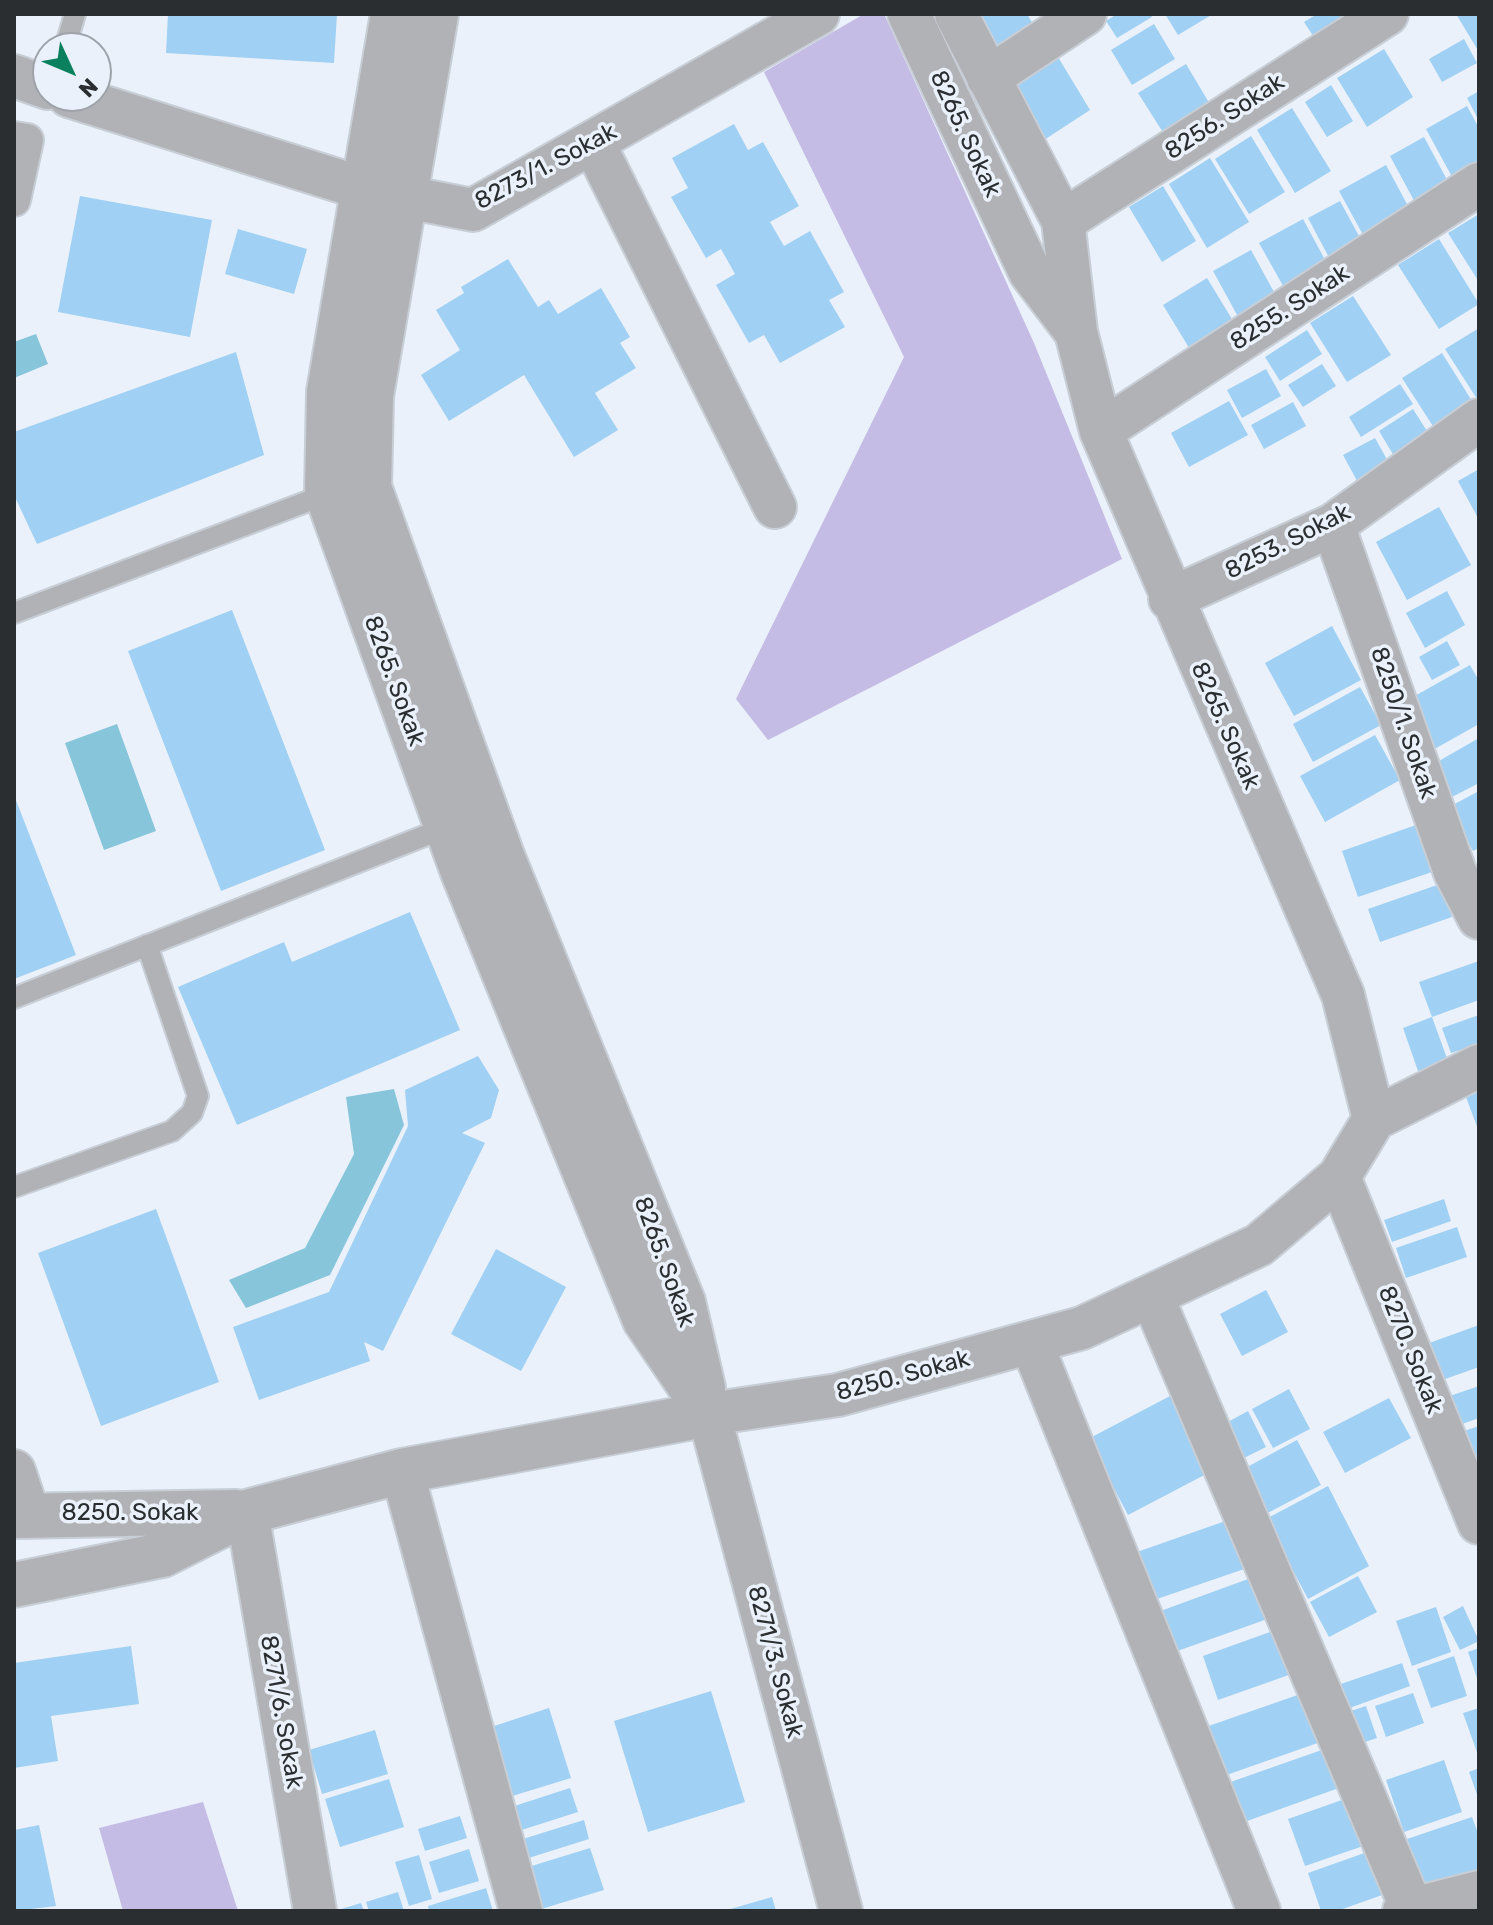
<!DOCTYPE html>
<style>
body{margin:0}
#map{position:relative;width:1493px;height:1925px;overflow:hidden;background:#eaf1fa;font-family:Rubik,sans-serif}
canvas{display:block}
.frame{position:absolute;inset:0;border:16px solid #2b2e31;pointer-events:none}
.north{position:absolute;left:32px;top:32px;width:80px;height:80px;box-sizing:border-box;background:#eaf1fa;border:2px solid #9ea3aa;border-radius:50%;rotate:134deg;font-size:22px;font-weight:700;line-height:32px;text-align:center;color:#2b2e31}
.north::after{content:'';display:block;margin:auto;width:28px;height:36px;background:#0b805e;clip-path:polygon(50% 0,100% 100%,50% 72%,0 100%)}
</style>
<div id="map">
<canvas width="1493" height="1925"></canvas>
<div class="frame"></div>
<div class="north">N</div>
</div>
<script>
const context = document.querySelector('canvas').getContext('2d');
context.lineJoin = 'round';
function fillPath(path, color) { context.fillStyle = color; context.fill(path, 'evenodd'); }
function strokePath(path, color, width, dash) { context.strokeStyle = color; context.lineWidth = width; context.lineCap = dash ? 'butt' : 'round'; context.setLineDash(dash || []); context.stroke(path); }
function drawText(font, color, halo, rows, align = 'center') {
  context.font = font + ' Rubik,sans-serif'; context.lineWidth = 7; context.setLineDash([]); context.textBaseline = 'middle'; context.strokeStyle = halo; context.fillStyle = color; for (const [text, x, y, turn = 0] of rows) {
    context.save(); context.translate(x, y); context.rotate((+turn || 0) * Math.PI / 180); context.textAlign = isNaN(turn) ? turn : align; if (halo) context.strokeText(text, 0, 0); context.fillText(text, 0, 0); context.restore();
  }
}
fillPath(new Path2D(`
 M 864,14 L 884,14 L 1034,343 L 1122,559 L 768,740 L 736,699 L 904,357 L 764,72 Z
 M 203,1802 L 238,1911 L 123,1911 L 99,1828 Z`), '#c4bce4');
fillPath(new Path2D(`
 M 36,334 L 48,364 L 14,378 L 14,342 Z
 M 117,724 L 156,831 L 104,850 L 65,743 Z
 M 394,1089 L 404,1125 L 330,1275 L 246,1308 L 229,1280 L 305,1248 L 354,1154 L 346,1097 Z`), '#87c5da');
fillPath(new Path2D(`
 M 168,14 L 337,14 L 334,63 L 166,53 Z
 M 979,14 L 1027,14 L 1033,24 L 998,46 Z
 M 1117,14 L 1150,14 L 1152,17 L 1117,38 L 1106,21 Z
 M 1165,14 L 1213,14 L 1178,35 Z
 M 1317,14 L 1362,14 L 1317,42 L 1304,22 Z
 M 1456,14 L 1479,14 L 1479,52 Z
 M 1154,24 L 1175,59 L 1132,85 L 1111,50 Z
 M 1464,39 L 1477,63 L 1442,82 L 1429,59 Z
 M 1384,49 L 1413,97 L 1367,127 L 1337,78 Z
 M 1055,52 L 1090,110 L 1044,140 L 1007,81 Z
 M 1186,64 L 1211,106 L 1164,134 L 1138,93 Z
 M 1331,85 L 1353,121 L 1327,137 L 1305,102 Z
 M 1479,91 L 1479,121 L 1467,98 Z
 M 1467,106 L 1479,128 L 1479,174 L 1457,186 L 1426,129 Z
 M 1292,108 L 1331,171 L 1295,193 L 1257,130 Z
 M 734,124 L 748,150 L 763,142 L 799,206 L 770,222 L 784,246 L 810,231 L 844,292 L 829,300 L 845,327 L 780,363 L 764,335 L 749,343 L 716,285 L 735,274 L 721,249 L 706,258 L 671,197 L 688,188 L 672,158 Z
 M 1251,136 L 1285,192 L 1249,214 L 1215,159 Z
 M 1424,137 L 1452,189 L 1418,208 L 1390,156 Z
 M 1210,158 L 1249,222 L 1207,248 L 1169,184 Z
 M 1386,165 L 1415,219 L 1368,244 L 1339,191 Z
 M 1163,186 L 1196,241 L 1162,262 L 1129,207 Z
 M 80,196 L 212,220 L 190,337 L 58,312 Z
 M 1340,201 L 1365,247 L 1333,265 L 1308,218 Z
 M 1479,214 L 1479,282 L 1448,233 Z
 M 1303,219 L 1330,269 L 1287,293 L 1259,243 Z
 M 238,229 L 307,249 L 294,294 L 225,274 Z
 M 1439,239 L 1479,304 L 1439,329 L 1398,265 Z
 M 1251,250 L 1280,303 L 1242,324 L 1213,271 Z
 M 508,259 L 538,307 L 549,300 L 558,314 L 601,288 L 630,337 L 620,343 L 636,368 L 595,393 L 618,430 L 574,457 L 524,375 L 449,421 L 421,375 L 460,350 L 436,310 L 464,293 L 461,287 Z
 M 1207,278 L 1238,329 L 1194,356 L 1163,305 Z
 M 1353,296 L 1391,355 L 1347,382 L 1310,323 Z
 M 1479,328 L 1479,402 L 1445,349 Z
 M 1307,330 L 1322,354 L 1280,381 L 1265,357 Z
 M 236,352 L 264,455 L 37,544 L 14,495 L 14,432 Z
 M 1442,353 L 1477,409 L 1438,434 L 1402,378 Z
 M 1322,364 L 1336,386 L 1303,407 L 1288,385 Z
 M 1266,369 L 1281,396 L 1242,418 L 1227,390 Z
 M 1400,384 L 1413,404 L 1361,437 L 1349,417 Z
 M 1229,401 L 1248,435 L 1189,467 L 1171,433 Z
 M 1293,402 L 1306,426 L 1264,449 L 1251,425 Z
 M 1413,409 L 1432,439 L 1397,461 L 1379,431 Z
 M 1375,438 L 1394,472 L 1362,490 L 1343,455 Z
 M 1479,469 L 1479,520 L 1458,481 Z
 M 1439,507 L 1471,565 L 1407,600 L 1376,542 Z
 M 1447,591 L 1465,625 L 1425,648 L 1406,613 Z
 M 232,610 L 325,850 L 221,891 L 128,651 Z
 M 1332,626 L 1361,680 L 1294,716 L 1265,663 Z
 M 1447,641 L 1460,665 L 1432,680 L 1419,657 Z
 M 1470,665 L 1479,681 L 1479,724 L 1431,751 L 1404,702 Z
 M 1360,687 L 1381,725 L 1313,762 L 1293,724 Z
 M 1375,735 L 1400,780 L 1325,822 L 1300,776 Z
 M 1479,738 L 1479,783 L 1450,798 L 1432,765 Z
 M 1479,791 L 1479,848 L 1473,851 L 1449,807 Z
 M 14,795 L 76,955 L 14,979 Z
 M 1416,825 L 1432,872 L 1358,897 L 1342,851 Z
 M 1440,884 L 1452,917 L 1380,942 L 1368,909 Z
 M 410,912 L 460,1030 L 237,1125 L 178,987 L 284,942 L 292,962 Z
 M 1479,961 L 1479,1000 L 1432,1017 L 1419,982 Z
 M 1479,1015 L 1479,1044 L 1451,1053 L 1442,1028 Z
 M 1432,1017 L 1448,1061 L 1418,1071 L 1403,1028 Z
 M 478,1056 L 499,1090 L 491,1118 L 462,1133 L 485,1143 L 383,1351 L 364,1342 L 370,1361 L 259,1400 L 233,1327 L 329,1292 L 408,1126 L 405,1090 Z
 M 1479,1082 L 1479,1132 L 1463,1089 Z
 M 1444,1199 L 1451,1221 L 1392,1242 L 1384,1220 Z
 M 156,1209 L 219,1382 L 101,1426 L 38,1253 Z
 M 1457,1227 L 1467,1257 L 1406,1278 L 1396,1248 Z
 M 496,1249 L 566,1287 L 521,1371 L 451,1334 Z
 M 1266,1290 L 1288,1332 L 1242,1356 L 1220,1314 Z
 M 1479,1325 L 1479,1367 L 1434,1383 L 1421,1346 Z
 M 1479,1386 L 1479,1418 L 1454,1427 L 1444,1398 Z
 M 1289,1389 L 1310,1429 L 1273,1448 L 1252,1409 Z
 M 1172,1395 L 1212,1471 L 1128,1515 L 1088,1439 Z
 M 1389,1398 L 1411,1438 L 1345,1473 L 1323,1432 Z
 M 1248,1411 L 1266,1447 L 1244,1458 L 1226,1423 Z
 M 1479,1426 L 1479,1472 L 1464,1431 Z
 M 1297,1440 L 1321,1485 L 1262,1516 L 1238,1472 Z
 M 1328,1486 L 1369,1566 L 1308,1599 L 1266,1519 Z
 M 1234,1518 L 1250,1567 L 1154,1600 L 1137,1552 Z
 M 1259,1575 L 1273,1617 L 1169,1654 L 1155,1613 Z
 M 1358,1576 L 1377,1612 L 1329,1637 L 1310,1602 Z
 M 1463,1606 L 1479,1641 L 1460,1650 L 1443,1617 Z
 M 1436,1607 L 1451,1652 L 1412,1666 L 1396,1621 Z
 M 1284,1627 L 1300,1671 L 1218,1700 L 1203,1656 Z
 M 131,1646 L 139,1704 L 51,1716 L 58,1761 L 14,1768 L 14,1663 Z
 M 1479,1648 L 1479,1684 L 1468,1652 Z
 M 1454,1656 L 1467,1696 L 1431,1708 L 1417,1669 Z
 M 1402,1663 L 1410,1686 L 1344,1710 L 1335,1686 Z
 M 1312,1690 L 1329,1739 L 1218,1778 L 1200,1729 Z
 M 711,1691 L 745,1802 L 648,1832 L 614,1721 Z
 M 1413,1693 L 1424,1723 L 1386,1737 L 1375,1706 Z
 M 1366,1706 L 1377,1738 L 1353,1746 L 1342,1714 Z
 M 549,1708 L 571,1778 L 509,1797 L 488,1728 Z
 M 1479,1708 L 1479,1758 L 1463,1713 Z
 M 375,1730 L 388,1774 L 322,1794 L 309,1750 Z
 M 1333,1746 L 1347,1785 L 1236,1825 L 1222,1785 Z
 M 1444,1760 L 1462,1812 L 1404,1832 L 1386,1780 Z
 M 1479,1768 L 1479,1800 L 1469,1772 Z
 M 389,1779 L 404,1827 L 340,1847 L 325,1799 Z
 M 570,1788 L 578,1812 L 506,1835 L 499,1811 Z
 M 1356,1795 L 1372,1843 L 1305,1866 L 1288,1819 Z
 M 460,1816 L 467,1838 L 425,1851 L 418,1829 Z
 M 1472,1817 L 1479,1836 L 1479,1871 L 1425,1891 L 1407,1839 Z
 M 584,1820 L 589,1839 L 516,1862 L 510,1843 Z
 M 39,1825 L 56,1906 L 14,1911 L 14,1830 Z
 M 590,1848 L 604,1890 L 538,1910 L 525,1868 Z
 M 469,1849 L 479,1881 L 439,1893 L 429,1862 Z
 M 1370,1851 L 1385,1894 L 1337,1911 L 1321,1911 L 1308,1873 Z
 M 419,1855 L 432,1899 L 409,1906 L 395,1862 Z
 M 486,1888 L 493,1911 L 429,1911 L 428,1906 Z
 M 398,1892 L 404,1911 L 369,1911 L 366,1902 Z
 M 772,1897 L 776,1911 L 728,1911 L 727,1910 Z
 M 361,1903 L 364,1911 L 338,1911 L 338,1910 Z`), '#a0d0f3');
const service = new Path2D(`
 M 65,48 L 75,14
 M 14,613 L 327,494
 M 14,998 L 447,827
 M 14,1187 L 172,1131 L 192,1113 L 198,1096 L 147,945`);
const pedestrian = new Path2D(`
 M 14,138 L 27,140 L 14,200`);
const minor = new Path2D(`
 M 909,14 L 1030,272 L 1075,331
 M 956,14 L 1063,221 L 1076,332 L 1101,431 L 1343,995 L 1374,1119
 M 14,76 L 48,88
 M 988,78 L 1085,14
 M 69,96 L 365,189 L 473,210 L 818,14
 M 594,144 L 775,507
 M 1063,221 L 1387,14
 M 1101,431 L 1479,184
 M 1333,525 L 1455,872 L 1479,918
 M 1170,599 L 1333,525 L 1479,420
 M 1339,1177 L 1479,1523
 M 1152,1296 L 1412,1909
 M 1031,1342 L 1259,1911
 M 14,1471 L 28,1513
 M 402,1471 L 521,1911
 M 247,1512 L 315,1911
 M 841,1911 L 709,1414 L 838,1395 L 1082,1328 L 1259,1245 L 1339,1177 L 1374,1119 L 1479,1066
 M 1404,1911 L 1479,1892`);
const tertiary = new Path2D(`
 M 393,14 L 329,392 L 327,494 L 463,872 L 645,1320 L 709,1414
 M 436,14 L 371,396 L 369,487 L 502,856 L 683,1302 L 703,1388
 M 14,1516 L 236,1512
 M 14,1585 L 162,1555 L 247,1512 L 402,1471 L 709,1414`);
strokePath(service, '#c8ced6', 24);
strokePath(pedestrian, '#c8ced6', 36);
strokePath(minor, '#c8ced6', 46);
strokePath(tertiary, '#c8ced6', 48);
strokePath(service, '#b1b2b6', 20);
strokePath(pedestrian, '#b1b2b6', 32);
strokePath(minor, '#b1b2b6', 42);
strokePath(tertiary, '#b1b2b6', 44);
drawText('24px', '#2b2e31', '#eaf1fa', [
 ["8256. Sokak",1225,117,-33],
 ["8265. Sokak",965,134,65],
 ["8273/1. Sokak",546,167,-28],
 ["8255. Sokak",1290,308,-33],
 ["8253. Sokak",1288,542,-27],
 ["8265. Sokak",394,681,70],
 ["8250/1. Sokak",1403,723,71],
 ["8265. Sokak",1225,726,66],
 ["8265. Sokak",664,1262,70],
 ["8270. Sokak",1410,1350,68],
 ["8250. Sokak",903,1376,-15],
 ["8250. Sokak",130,1513],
 ["8271/3. Sokak",775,1662,75],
 ["8271/6. Sokak",281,1712,80]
]);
</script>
